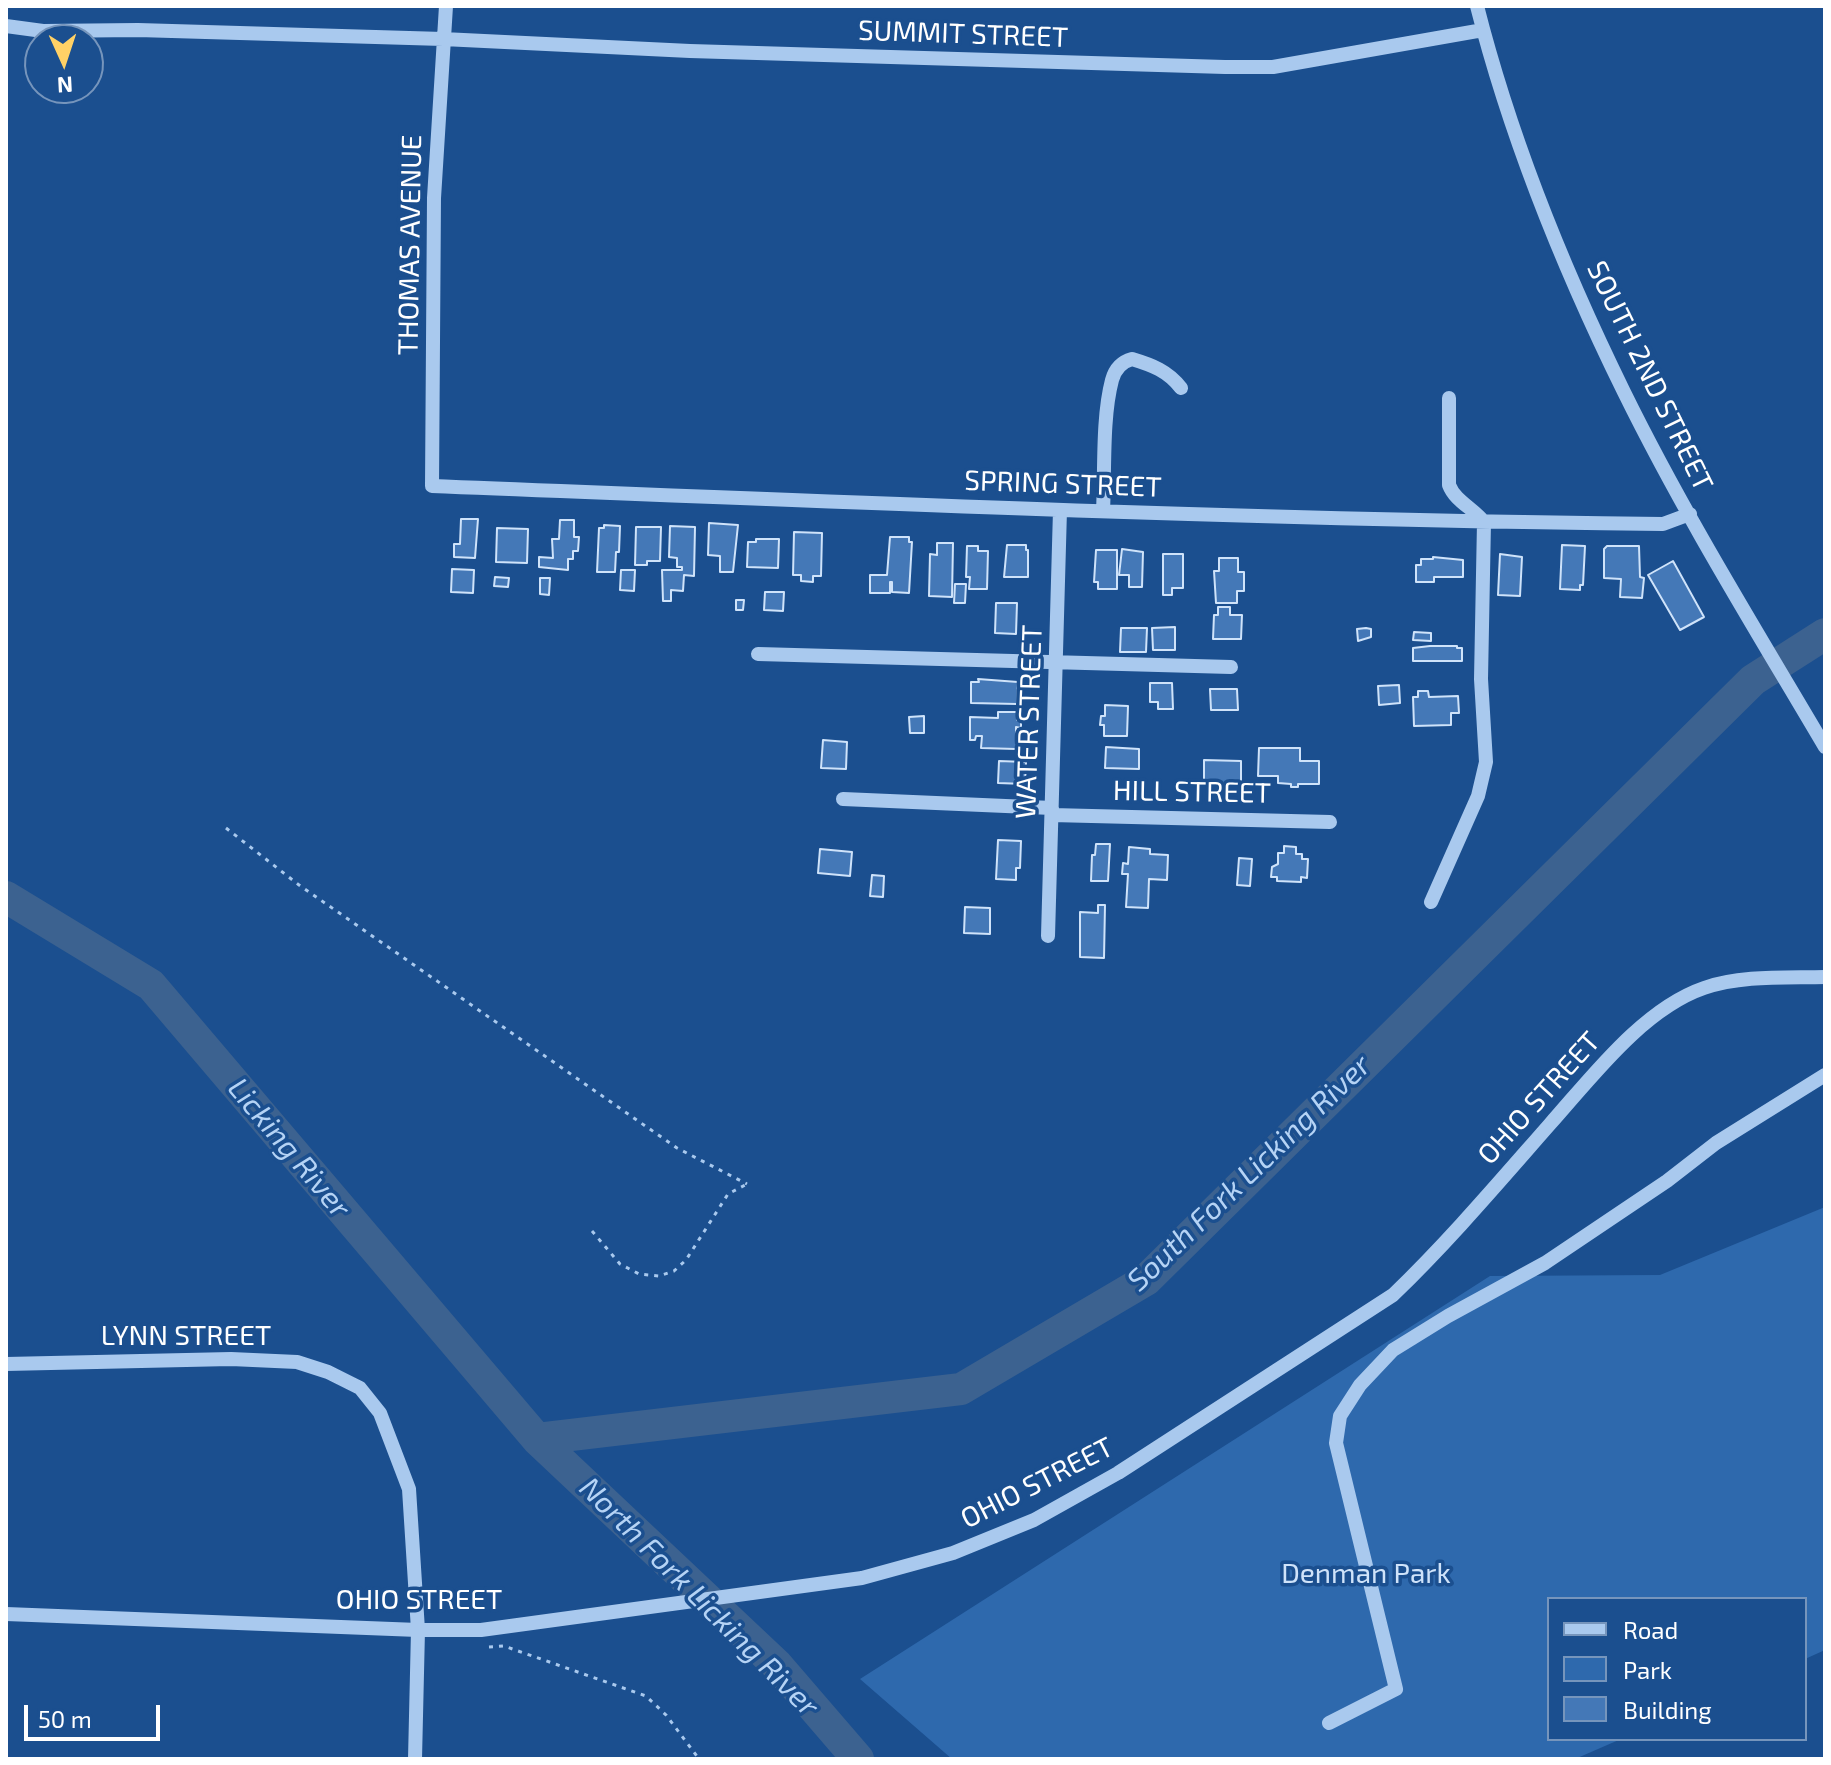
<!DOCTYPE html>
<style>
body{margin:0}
#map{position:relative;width:1831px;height:1765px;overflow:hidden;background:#1b4f8f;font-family:"Exo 2",sans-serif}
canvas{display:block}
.frame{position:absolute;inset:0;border:8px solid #fff;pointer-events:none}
.legend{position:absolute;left:1547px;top:1597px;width:260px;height:144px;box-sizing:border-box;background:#1b4f8f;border:2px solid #7695bc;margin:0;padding:10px 14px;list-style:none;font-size:24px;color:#fff}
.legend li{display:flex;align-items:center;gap:16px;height:40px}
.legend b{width:40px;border:2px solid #7695bc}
.north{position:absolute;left:24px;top:24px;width:80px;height:80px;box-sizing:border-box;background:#1b4f8f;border:2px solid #7695bc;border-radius:50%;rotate:177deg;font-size:22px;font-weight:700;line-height:32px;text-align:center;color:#fff}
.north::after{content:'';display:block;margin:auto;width:28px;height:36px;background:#ffd166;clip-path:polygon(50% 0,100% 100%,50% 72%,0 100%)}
.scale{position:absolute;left:24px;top:1705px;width:136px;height:36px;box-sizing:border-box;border:4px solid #fff;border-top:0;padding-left:10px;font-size:24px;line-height:28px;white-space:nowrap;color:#fff;-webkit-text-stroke:6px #1b4f8f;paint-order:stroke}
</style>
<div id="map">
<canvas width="1831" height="1765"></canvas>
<div class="frame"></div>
<ul class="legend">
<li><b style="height:10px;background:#a9c9ee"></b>Road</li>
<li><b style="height:22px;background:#2e69ad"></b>Park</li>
<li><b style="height:22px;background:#4478b7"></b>Building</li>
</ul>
<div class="north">N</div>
<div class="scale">50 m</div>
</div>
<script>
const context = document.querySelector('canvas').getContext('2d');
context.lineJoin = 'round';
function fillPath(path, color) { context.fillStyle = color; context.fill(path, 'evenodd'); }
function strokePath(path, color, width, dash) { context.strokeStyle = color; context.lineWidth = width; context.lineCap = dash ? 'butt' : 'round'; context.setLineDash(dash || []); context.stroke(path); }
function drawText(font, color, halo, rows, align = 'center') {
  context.font = font + ' "Exo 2",sans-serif'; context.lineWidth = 7; context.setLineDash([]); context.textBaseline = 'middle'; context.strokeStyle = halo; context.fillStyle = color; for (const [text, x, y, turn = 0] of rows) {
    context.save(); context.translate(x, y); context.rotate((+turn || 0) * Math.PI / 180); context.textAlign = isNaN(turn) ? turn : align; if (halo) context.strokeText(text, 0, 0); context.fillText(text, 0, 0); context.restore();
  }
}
fillPath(new Path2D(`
 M 1825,1207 L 1825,1650 L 1805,1659 L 1805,1599 L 1549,1599 L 1549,1739 L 1621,1739 L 1575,1759 L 952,1759 L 860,1679 L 1490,1276 L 1660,1275 Z`), '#2e69ad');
strokePath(new Path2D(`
 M 6,897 L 151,985 L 537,1439 L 777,1665 L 858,1759
 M 537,1439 L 961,1389 L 1146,1280 L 1753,680 L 1825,634`), '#3c6290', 32);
const building = new Path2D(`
 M 461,519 L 478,519 L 475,558 L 454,557 L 454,544 L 460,544 Z
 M 560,520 L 574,520 L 574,537 L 579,537 L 578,551 L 573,551 L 573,559 L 568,559 L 568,570 L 539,567 L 539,557 L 553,558 L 552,539 L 559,539 Z
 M 709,523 L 738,525 L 733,572 L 720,572 L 720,556 L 708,555 Z
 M 604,525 L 620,526 L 619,552 L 616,552 L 615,572 L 597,572 L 599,528 L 604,528 Z
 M 670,526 L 695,527 L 694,576 L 684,575 L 683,591 L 671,590 L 671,601 L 663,601 L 662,570 L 682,570 L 682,567 L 677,567 L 677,558 L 669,557 Z
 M 636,527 L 661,527 L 660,561 L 647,561 L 647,565 L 635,565 Z
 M 497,528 L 528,529 L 527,563 L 496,562 Z
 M 794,532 L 822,533 L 821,576 L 813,576 L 813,582 L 801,581 L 801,575 L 793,575 Z
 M 890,537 L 909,537 L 909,542 L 912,542 L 909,593 L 892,592 L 892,582 L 890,582 L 890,593 L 870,593 L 870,575 L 887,575 Z
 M 756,539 L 779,539 L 778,568 L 747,567 L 748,542 L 756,542 Z
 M 937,543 L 953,543 L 952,597 L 929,596 L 930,554 L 937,555 Z
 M 1007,545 L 1026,545 L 1026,550 L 1028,550 L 1028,577 L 1004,577 Z
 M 1562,545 L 1585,546 L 1583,585 L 1580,585 L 1580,590 L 1560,589 Z
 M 967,546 L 978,546 L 978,551 L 988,551 L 987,589 L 969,589 L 970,577 L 966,577 Z
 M 1607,546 L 1639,546 L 1640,577 L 1644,578 L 1642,598 L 1620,597 L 1621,579 L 1604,578 L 1604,549 Z
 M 1122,549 L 1143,552 L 1142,587 L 1129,587 L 1129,575 L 1119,575 Z
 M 1096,550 L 1117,550 L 1117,589 L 1098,589 L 1098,582 L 1094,582 Z
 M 1163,554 L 1183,554 L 1183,588 L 1172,588 L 1172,595 L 1163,595 Z
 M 1500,554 L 1522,557 L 1520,596 L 1498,595 Z
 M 1433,557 L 1463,560 L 1463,577 L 1434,577 L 1434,582 L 1416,582 L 1416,565 L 1421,565 L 1421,559 L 1433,559 Z
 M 1219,558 L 1238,558 L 1238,572 L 1244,572 L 1244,591 L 1237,591 L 1237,603 L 1216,603 L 1214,571 L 1219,571 Z
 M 1673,561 L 1704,617 L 1680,630 L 1648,575 Z
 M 452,569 L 474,570 L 473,593 L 451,592 Z
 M 621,570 L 635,570 L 634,591 L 620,590 Z
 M 495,577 L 509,578 L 508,587 L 494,586 Z
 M 540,578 L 550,578 L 549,595 L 540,594 Z
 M 955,584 L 966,584 L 965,603 L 954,603 Z
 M 765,592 L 784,592 L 783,611 L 764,610 Z
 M 736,600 L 744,600 L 743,610 L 736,610 Z
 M 996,603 L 1017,603 L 1016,634 L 995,633 Z
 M 1218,607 L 1230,607 L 1230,615 L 1242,615 L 1241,639 L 1213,639 L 1214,615 L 1218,615 Z
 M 1175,627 L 1175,650 L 1153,650 L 1152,628 Z
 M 1121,628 L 1147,628 L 1146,652 L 1120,652 Z
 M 1366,628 L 1371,629 L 1371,637 L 1358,641 L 1357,629 Z
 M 1414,632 L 1431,633 L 1431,641 L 1413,640 Z
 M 1430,646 L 1457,646 L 1457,648 L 1462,648 L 1462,661 L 1413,661 L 1413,648 Z
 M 978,679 L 1018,682 L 1017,704 L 971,703 L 971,682 L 979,682 Z
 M 1150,683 L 1172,683 L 1173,709 L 1158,709 L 1158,702 L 1150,702 Z
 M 1399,685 L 1400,703 L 1379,705 L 1378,686 Z
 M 1210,689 L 1237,689 L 1238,710 L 1211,710 Z
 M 1418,691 L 1428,691 L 1429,697 L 1458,696 L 1459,713 L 1451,713 L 1451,725 L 1414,726 L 1413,697 L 1418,697 Z
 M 1105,705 L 1128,706 L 1127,736 L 1104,736 L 1104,725 L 1100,725 L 1101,716 L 1105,716 Z
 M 998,712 L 1017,712 L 1017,720 L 1021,720 L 1021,728 L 1016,727 L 1016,749 L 981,748 L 982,736 L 976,736 L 975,740 L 970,740 L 970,717 L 998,718 Z
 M 924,716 L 924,733 L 910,733 L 909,717 Z
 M 823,740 L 847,742 L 846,769 L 821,768 Z
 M 1106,747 L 1139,749 L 1139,769 L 1105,768 Z
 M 1259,748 L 1300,748 L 1300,761 L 1319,761 L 1319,784 L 1298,784 L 1298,787 L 1291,787 L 1291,784 L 1278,783 L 1278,776 L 1258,776 Z
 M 1204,760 L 1241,761 L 1241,783 L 1204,783 Z
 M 999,761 L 1026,762 L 1025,784 L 998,783 Z
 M 998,840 L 1021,841 L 1020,868 L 1016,868 L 1016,880 L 996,879 Z
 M 1096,844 L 1110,844 L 1108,881 L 1091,881 L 1092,855 L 1095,855 Z
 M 1284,846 L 1296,847 L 1296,854 L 1302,854 L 1302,859 L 1308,859 L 1307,878 L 1301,877 L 1301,882 L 1277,881 L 1277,877 L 1271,877 L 1272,867 L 1278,864 L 1278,853 L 1284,853 Z
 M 1129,847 L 1150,849 L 1150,854 L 1168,855 L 1167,880 L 1149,879 L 1148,908 L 1126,907 L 1128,874 L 1122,874 L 1123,863 L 1128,864 Z
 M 820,849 L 852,852 L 850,876 L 818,873 Z
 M 1239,858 L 1252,859 L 1250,886 L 1237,885 Z
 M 872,875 L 884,876 L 883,897 L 870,896 Z
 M 1098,905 L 1105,905 L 1104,958 L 1080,957 L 1080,912 L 1098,913 Z
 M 965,907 L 990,908 L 990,934 L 964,933 Z`);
fillPath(building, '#4478b7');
strokePath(building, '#cfe3fa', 2);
strokePath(new Path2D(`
 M 226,828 L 299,885 L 677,1148 L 747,1184
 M 592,1231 L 620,1264 L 639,1274 L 659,1276 L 674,1271 L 686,1260 L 728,1194 L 747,1184
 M 489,1647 L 504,1646 L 646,1696 L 666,1715 L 699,1759`), '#a9c9ee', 3, [4, 6]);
strokePath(new Path2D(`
 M 446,6 L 434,198 L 432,486 C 842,502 1252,520 1663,524 L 1690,514
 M 1477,6 C 1510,136 1565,272 1624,392 C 1684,514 1756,630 1825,747
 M 6,26 L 43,31 L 138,30 L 443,39 L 690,51 L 1225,67 L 1273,67 L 1483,30
 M 1103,511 C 1105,471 1102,418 1112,380 C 1115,369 1121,362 1132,359 C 1152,365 1168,371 1181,388
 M 758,654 L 1231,667
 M 843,799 L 1052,808
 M 1052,815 L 1330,822
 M 1431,902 L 1478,796 L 1486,762 L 1481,679 L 1484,522 C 1473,508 1455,501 1449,485 L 1449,398
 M 1048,936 L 1060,510
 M 6,1364 L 231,1359 L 297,1362 L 328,1372 L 360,1388 L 380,1413 L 409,1489 L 418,1630 L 415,1759
 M 6,1614 L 418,1630 L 481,1630 L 862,1578 L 953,1553 L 1034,1520 L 1118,1473 L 1393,1295 C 1449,1241 1499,1182 1550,1124 C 1592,1077 1643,1009 1704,988 C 1741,975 1786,978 1825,977
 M 1329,1723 L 1396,1689 L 1336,1443 L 1340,1416 L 1360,1385 L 1393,1350 L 1448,1316 L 1545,1263 L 1667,1181 L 1716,1143 L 1825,1075`), '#a9c9ee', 14);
drawText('28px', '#fff', '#1b4f8f', [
 ["SUMMIT STREET",963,34,2],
 ["THOMAS AVENUE",410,245,-89],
 ["SOUTH 2ND STREET",1650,376,64],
 ["SPRING STREET",1063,484,2],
 ["WATER STREET",1029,722,-88],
 ["HILL STREET",1192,792,1],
 ["OHIO STREET",1539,1098,-48],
 ["LYNN STREET",186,1336],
 ["OHIO STREET",1037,1483,-27],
 ["OHIO STREET",419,1600]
]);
drawText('28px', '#cfe3fa', '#1b4f8f', [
 ["Denman Park",1366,1574]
]);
drawText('italic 30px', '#b5d3f5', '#1b4f8f', [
 ["Licking River",289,1148,50],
 ["South Fork Licking River",1249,1173,-44],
 ["North Fork Licking River",699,1597,45]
]);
</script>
